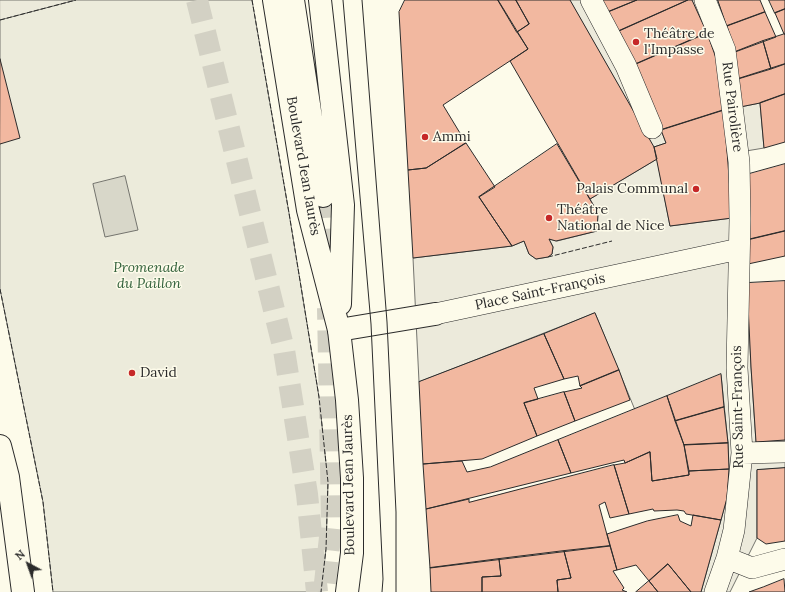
<!DOCTYPE html>
<meta charset="utf-8">
<style>
body{margin:0}
#map{position:relative;width:785px;height:592px;overflow:hidden;background:#fdfbea;font-family:Lora,serif}
canvas{display:block}
.north{position:absolute;left:8px;top:544px;width:40px;height:40px;-webkit-text-stroke:3px #fdfbea;paint-order:stroke;rotate:319deg;font-size:11px;font-weight:700;line-height:16px;text-align:center;color:#2b2b2b}
.north::after{content:'';display:block;margin:auto;width:14px;height:18px;background:#2b2b2b;clip-path:polygon(50% 0,100% 100%,50% 72%,0 100%)}
</style>
<div id="map">
<canvas width="785" height="592"></canvas>
<div class="north">N</div>
</div>
<script>
const context = document.querySelector('canvas').getContext('2d');
context.lineJoin = 'round';
function fillPath(path, color) { context.fillStyle = color; context.fill(path, 'evenodd'); }
function strokePath(path, color, width, dash) { context.strokeStyle = color; context.lineWidth = width; context.lineCap = dash ? 'butt' : 'round'; context.setLineDash(dash || []); context.stroke(path); }
function drawText(font, color, halo, rows, align = 'center') {
  context.font = font + ' Lora,serif'; context.lineWidth = 3; context.setLineDash([]); context.textBaseline = 'middle'; context.strokeStyle = halo; context.fillStyle = color; for (const [text, x, y, turn = 0] of rows) {
    context.save(); context.translate(x, y); context.rotate((+turn || 0) * Math.PI / 180); context.textAlign = isNaN(turn) ? turn : align; if (halo) context.strokeText(text, 0, 0); context.fillText(text, 0, 0); context.restore();
  }
}
const green = new Path2D(`
 M 76,0 L 252,0 L 289,213 L 319,397 L 328,482 L 326,549 L 321,592 L 53,592 L 43,502 L 0,289 L 0,20 Z`);
fillPath(green, '#ecebdb');
strokePath(green, '#74746e', 1);
const parking = new Path2D(`
 M 0,0 L 76,0 L 0,20 Z
 M 570,0 L 601,0 L 636,64 L 666,143 L 654,147 Z
 M 692,0 L 718,0 L 735,52 L 740,107 L 760,103 L 764,148 L 746,151 L 747,283 L 751,367 L 756,442 L 785,440 L 785,468 L 757,470 L 757,538 L 730,592 L 701,592 L 727,498 L 729,469 L 728,443 L 721,375 L 635,410 L 595,313 L 419,382 L 413,258 L 512,246 L 524,241 L 529,254 L 536,259 L 548,257 L 552,254 L 553,247 L 549,239 L 557,241 L 597,231 L 598,213 L 590,199 L 657,159 L 670,226 L 732,218 L 716,58 L 707,33 Z`);
fillPath(parking, '#eceadb');
strokePath(parking, '#74746e', 1);
const water = new Path2D(`
 M 125,176 L 138,230 L 105,237 L 93,184 Z`);
fillPath(water, '#d8d7c9');
strokePath(water, '#74746e', 1);
const building = new Path2D(`
 M 405,0 L 498,0 L 528,49 L 443,105 L 466,143 L 426,168 L 408,170 L 399,12 Z
 M 498,0 L 516,0 L 529,24 L 517,32 Z
 M 516,0 L 570,0 L 654,147 L 657,159 L 590,199 L 510,61 L 528,49 L 517,32 L 529,24 Z
 M 601,0 L 637,0 L 608,12 Z
 M 637,0 L 688,0 L 619,31 L 608,12 Z
 M 688,0 L 692,0 L 707,33 L 636,64 L 619,31 Z
 M 718,0 L 760,0 L 765,12 L 727,26 Z
 M 769,0 L 785,0 L 785,9 L 775,13 Z
 M 785,9 L 785,34 L 784,34 L 775,13 Z
 M 765,12 L 776,37 L 735,52 L 727,26 Z
 M 707,33 L 716,58 L 724,110 L 661,130 L 636,64 Z
 M 784,34 L 785,34 L 785,64 L 771,69 L 763,41 Z
 M 763,41 L 771,69 L 738,79 L 735,52 Z
 M 0,59 L 20,138 L 0,144 Z
 M 785,64 L 785,94 L 760,103 L 740,107 L 738,79 Z
 M 785,94 L 785,142 L 764,148 L 760,103 Z
 M 724,110 L 732,218 L 670,226 L 654,147 L 666,143 L 661,130 Z
 M 466,143 L 495,187 L 479,197 L 512,246 L 413,258 L 408,170 L 426,168 Z
 M 557,144 L 598,213 L 597,231 L 556,241 L 549,239 L 553,247 L 552,254 L 548,257 L 536,259 L 529,254 L 524,241 L 512,246 L 479,197 Z
 M 785,164 L 785,231 L 747,240 L 749,174 Z
 M 785,231 L 785,256 L 748,264 L 747,240 Z
 M 785,281 L 785,440 L 756,442 L 751,367 L 747,283 Z
 M 595,313 L 619,370 L 580,386 L 578,376 L 564,379 L 544,334 Z
 M 544,334 L 564,379 L 534,388 L 538,399 L 524,403 L 537,436 L 482,459 L 423,464 L 419,382 Z
 M 619,370 L 630,400 L 575,421 L 564,392 L 582,388 L 580,386 Z
 M 721,374 L 724,407 L 675,421 L 667,396 Z
 M 564,392 L 575,421 L 537,436 L 524,403 Z
 M 667,396 L 684,445 L 689,475 L 652,481 L 650,452 L 625,463 L 624,460 L 571,473 L 558,440 Z
 M 724,407 L 728,443 L 684,445 L 675,421 Z
 M 558,440 L 571,473 L 426,509 L 423,464 L 462,461 L 467,472 L 490,467 Z
 M 728,443 L 729,469 L 689,471 L 684,445 Z
 M 650,452 L 652,481 L 689,475 L 689,471 L 729,469 L 727,498 L 721,520 L 686,514 L 684,511 L 677,510 L 654,511 L 653,509 L 629,514 L 614,465 L 625,463 Z
 M 614,465 L 629,514 L 610,518 L 605,502 L 599,505 L 610,546 L 430,568 L 426,509 L 469,499 L 469,502 Z
 M 785,468 L 785,541 L 766,544 L 757,538 L 757,470 Z
 M 678,515 L 680,521 L 691,526 L 693,515 L 721,520 L 701,592 L 691,592 L 668,564 L 649,581 L 636,565 L 617,570 L 607,534 L 647,521 Z
 M 610,546 L 617,570 L 613,571 L 624,588 L 622,590 L 627,592 L 558,592 L 557,580 L 571,578 L 564,551 Z
 M 564,551 L 571,578 L 557,580 L 558,592 L 482,592 L 482,577 L 501,576 L 499,559 Z
 M 499,559 L 501,576 L 482,577 L 482,592 L 431,592 L 430,568 Z
 M 668,564 L 691,592 L 658,592 L 649,581 Z
 M 784,579 L 785,592 L 749,592 L 763,587 Z
 M 649,581 L 658,592 L 636,592 Z`);
fillPath(building, '#f2b8a0');
strokePath(building, '#2b2b2b', 1);
strokePath(new Path2D(`
 M 197,0 L 284,350 L 307,494 L 317,592
 M 323,196 L 327,261
 M 325,583 L 332,519 L 328,308`), '#d3d1c4', 22, [22, 11]);
const pedestrian = new Path2D(`
 M 591,0 L 626,66 L 652,128
 M 705,0 L 725,50 L 739,162 L 740,219 L 737,368 L 742,453 L 734,530 L 727,558 L 715,592
 M 435,314 L 739,249
 M 742,453 L 785,452
 M 727,558 L 752,568 L 785,559`);
const minor = new Path2D(`
 M 339,330 L 435,314`);
const primary = new Path2D(`
 M 274,0 L 308,210 L 339,330 L 347,400 L 352,478 L 352,553 L 347,592
 M 293,0 L 323,196
 M 320,0 L 343,205 L 340,304
 M 0,446 L 8,477 L 23,592`);
strokePath(pedestrian, '#2b2b2b', 22);
strokePath(minor, '#2b2b2b', 24);
strokePath(primary, '#2b2b2b', 24);
strokePath(pedestrian, '#fdfbea', 21);
strokePath(minor, '#fdfbea', 22);
strokePath(primary, '#fdfbea', 22);
strokePath(new Path2D(`
 M 343,0 L 371,324 L 383,579 L 382,592
 M 362,0 L 387,322 L 396,512 L 396,592`), '#2b2b2b', 1);
strokePath(new Path2D(`
 M 252,0 L 289,213 L 319,397 L 328,482 L 326,549 L 321,592
 M 0,20 L 76,0
 M 548,257 L 612,241
 M 0,289 L 43,502 L 53,592`), '#2b2b2b', 1, [5, 2]);
for (const [x, y, r, color] of [
 [636,42,4,"#c62828"],
 [425,137,4,"#c62828"],
 [696,189,4,"#c62828"],
 [549,218,4,"#c62828"],
 [132,373,4,"#c62828"]
]) { const dot = new Path2D(); dot.arc(x, y, r, 0, 2 * Math.PI); context.fillStyle = color; context.fill(dot); strokePath(dot, '#fdfbea', 1.5); }
drawText('14px', '#2b2b2b', '#fdfbea', [
 ["Théâtre de",644,34],
 ["l'Impasse",644,50],
 ["Ammi",433,137],
 ["Palais Communal",688,189,"right"],
 ["Théâtre",557,210],
 ["National de Nice",557,226],
 ["David",140,373]
], 'left');
drawText('14px', '#2b2b2b', '#fdfbea', [
 ["Rue Pairolière",732,107,83],
 ["Boulevard Jean Jaurès",303,166,80],
 ["Place Saint-François",540,292,-12],
 ["Rue Saint-François",738,407,-91],
 ["Boulevard Jean Jaurès",349,485,-91]
]);
drawText('italic 14px', '#34623c', '#fdfbea', [
 ["Promenade",149,268],
 ["du Paillon",149,284]
]);
</script>
